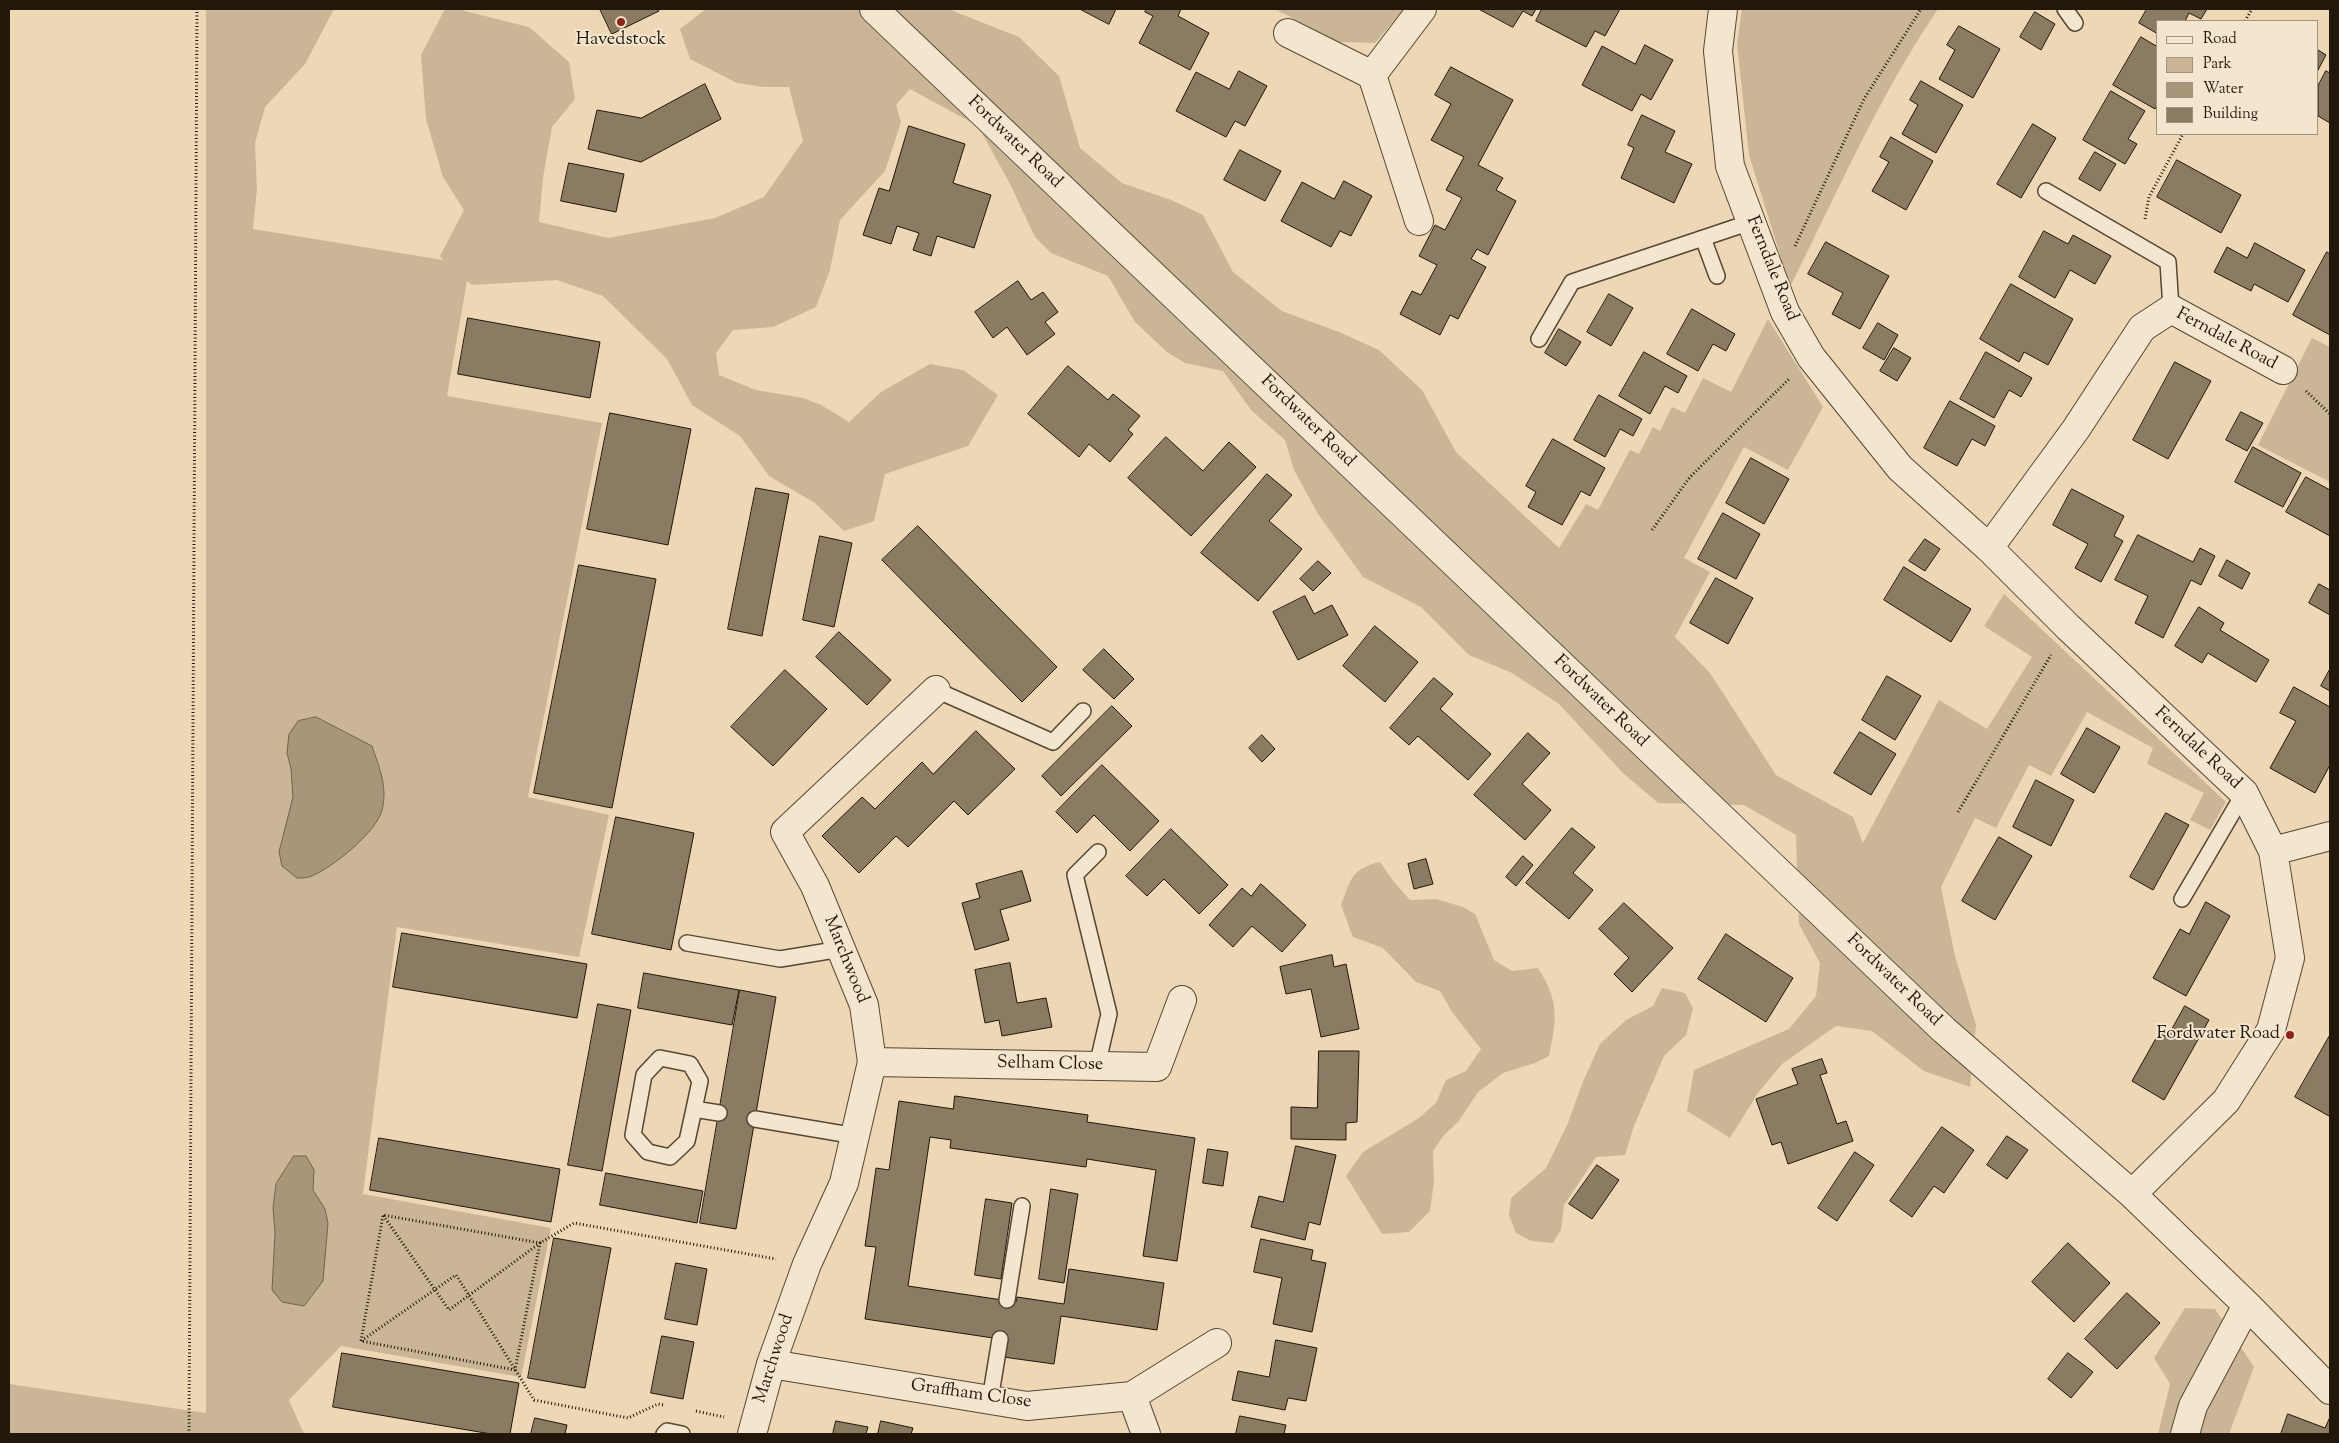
<!DOCTYPE html>
<style>
body{margin:0}
#map{position:relative;width:2339px;height:1443px;overflow:hidden;background:#edd7b4;font-family:"Sorts Mill Goudy",serif}
canvas{display:block}
.frame{position:absolute;inset:0;border:10px solid #21170b;pointer-events:none}
.legend{position:absolute;left:2156px;top:20px;width:162px;height:115px;box-sizing:border-box;background:#f3e5ce;border:1px solid #9f9380;margin:0;padding:6px 9px;list-style:none;font-size:15px;color:#21170b}
.legend li{display:flex;align-items:center;gap:10px;height:25px}
.legend b{width:25px;border:1px solid #9f9380}
</style>
<div id="map">
<canvas width="2339" height="1443"></canvas>
<div class="frame"></div>
<ul class="legend">
<li><b style="height:6px;background:#f3e5ce"></b>Road</li>
<li><b style="height:14px;background:#cab697"></b>Park</li>
<li><b style="height:14px;background:#a8967b"></b>Water</li>
<li><b style="height:14px;background:#8b7b63"></b>Building</li>
</ul>
</div>
<script>
const context = document.querySelector('canvas').getContext('2d');
context.lineJoin = 'round';
function fillPath(path, color) { context.fillStyle = color; context.fill(path, 'evenodd'); }
function strokePath(path, color, width, dash) { context.strokeStyle = color; context.lineWidth = width; context.lineCap = dash ? 'butt' : 'round'; context.setLineDash(dash || []); context.stroke(path); }
function drawText(font, color, halo, rows, align = 'center') {
  context.font = font + ' "Sorts Mill Goudy",serif'; context.lineWidth = 4; context.setLineDash([]); context.textBaseline = 'middle'; context.strokeStyle = halo; context.fillStyle = color; for (const [text, x, y, turn = 0] of rows) {
    context.save(); context.translate(x, y); context.rotate((+turn || 0) * Math.PI / 180); context.textAlign = isNaN(turn) ? turn : align; if (halo) context.strokeText(text, 0, 0); context.fillText(text, 0, 0); context.restore();
  }
}
fillPath(new Path2D(`
 M 206,9 L 334,9 L 305,64 L 265,107 L 255,143 L 257,189 L 253,229 L 443,260 L 440,256 L 464,210 L 443,177 L 426,119 L 421,55 L 445,9 L 457,9 L 529,27 L 569,62 L 575,99 L 552,127 L 543,178 L 539,222 L 608,238 L 715,218 L 764,197 L 803,141 L 789,87 L 763,87 L 737,83 L 690,59 L 680,29 L 706,9 L 948,9 L 1019,37 L 1059,76 L 1080,148 L 1122,183 L 1171,200 L 1203,215 L 1233,272 L 1282,311 L 1339,332 L 1379,350 L 1422,390 L 1456,452 L 1559,548 L 1586,504 L 1598,510 L 1630,450 L 1639,454 L 1653,427 L 1660,431 L 1672,407 L 1685,413 L 1703,378 L 1731,392 L 1768,319 L 1823,407 L 1788,470 L 1744,447 L 1684,558 L 1710,572 L 1675,637 L 1710,673 L 1776,775 L 1853,817 L 1863,843 L 1939,700 L 1987,729 L 2032,657 L 1984,626 L 2004,594 L 2226,802 L 2210,830 L 2190,820 L 2204,793 L 2147,764 L 2153,748 L 2087,712 L 2051,776 L 2029,765 L 1996,828 L 1975,818 L 1941,887 L 1955,956 L 1976,1025 L 1970,1087 L 1924,1071 L 1872,1031 L 1836,1026 L 1782,1064 L 1758,1093 L 1730,1138 L 1687,1111 L 1694,1070 L 1789,1029 L 1816,996 L 1820,963 L 1799,924 L 1796,835 L 1744,805 L 1658,803 L 1623,773 L 1559,704 L 1512,673 L 1469,655 L 1421,607 L 1363,577 L 1318,514 L 1294,470 L 1285,440 L 1251,410 L 1223,371 L 1185,363 L 1167,352 L 1135,322 L 1108,276 L 1051,253 L 1035,237 L 1010,184 L 978,126 L 910,89 L 896,105 L 901,122 L 885,171 L 840,220 L 830,270 L 816,307 L 773,327 L 733,330 L 716,353 L 719,375 L 756,390 L 803,398 L 821,405 L 849,422 L 881,392 L 930,364 L 963,370 L 998,395 L 968,446 L 885,474 L 874,521 L 844,531 L 815,503 L 769,476 L 740,436 L 692,405 L 667,359 L 603,296 L 557,280 L 472,285 L 467,281 L 447,396 L 602,423 L 528,797 L 609,815 L 579,957 L 397,927 L 363,1194 L 551,1228 L 521,1377 L 341,1346 L 289,1400 L 304,1434 L 9,1434 L 9,1384 L 206,1413 Z
 M 1275,9 L 1404,9 L 1375,43 L 1339,42 Z
 M 1742,9 L 1938,9 C 1879,96 1837,193 1790,287 L 1749,155 L 1737,44 Z
 M 2312,338 L 2330,347 L 2330,482 L 2258,445 Z
 M 1380,862 L 1394,882 L 1410,900 L 1436,899 L 1463,907 L 1475,914 L 1494,960 L 1512,971 L 1538,968 C 1559,1001 1557,1018 1549,1056 L 1535,1063 L 1503,1073 L 1478,1092 L 1458,1122 L 1444,1135 L 1433,1151 L 1434,1181 L 1430,1211 L 1409,1232 L 1382,1234 L 1346,1176 L 1363,1152 L 1419,1118 L 1436,1103 L 1446,1080 L 1466,1071 L 1481,1049 L 1452,1012 L 1440,991 L 1416,982 L 1383,948 L 1353,937 L 1341,905 C 1351,879 1351,869 1380,862 Z
 M 1662,988 L 1685,993 L 1693,1008 L 1686,1035 L 1664,1056 L 1634,1126 L 1625,1155 L 1596,1157 L 1564,1205 L 1561,1230 L 1553,1243 L 1531,1241 L 1516,1233 L 1509,1215 L 1511,1198 L 1546,1168 L 1568,1123 L 1582,1084 L 1600,1044 L 1626,1020 L 1653,1006 Z
 M 2185,1308 L 2215,1309 L 2254,1367 L 2229,1434 L 2158,1434 L 2170,1384 L 2154,1358 Z`), '#cab697');
const water = new Path2D(`
 M 316,717 L 372,746 C 379,767 388,787 382,810 C 377,832 330,870 309,877 C 306,878 301,878 297,878 L 282,866 L 279,852 L 293,797 L 291,769 L 287,753 L 289,734 L 298,721 Z
 M 294,1156 L 306,1156 L 314,1170 L 313,1190 L 325,1209 L 328,1223 L 323,1281 L 304,1306 L 282,1302 L 272,1290 L 275,1233 L 273,1208 L 276,1184 Z`);
fillPath(water, '#a8967b');
strokePath(water, '#72634e', 1);
const building = new Path2D(`
 M 600,9 L 658,9 L 659,11 L 612,34 Z
 M 1080,9 L 1116,9 L 1109,24 Z
 M 1147,9 L 1181,9 L 1178,16 L 1209,33 L 1190,70 L 1139,43 L 1153,16 L 1145,12 Z
 M 1479,9 L 1536,9 L 1532,16 L 1523,11 L 1513,27 Z
 M 1542,9 L 1620,9 L 1605,36 L 1595,31 L 1586,47 L 1536,21 Z
 M 2147,9 L 2207,9 L 2201,19 L 2189,13 L 2185,21 L 2158,21 L 2158,34 L 2139,23 Z
 M 2035,12 L 2055,24 L 2041,50 L 2020,37 Z
 M 1959,26 L 2000,49 L 1973,98 L 1939,79 L 1955,50 L 1947,45 Z
 M 2141,37 L 2158,47 L 2158,104 L 2155,109 L 2113,85 Z
 M 1645,45 L 1673,60 L 1651,100 L 1641,94 L 1632,111 L 1582,85 L 1602,46 L 1635,64 Z
 M 2318,50 L 2326,55 L 2318,70 Z
 M 1451,67 L 1513,100 L 1478,165 L 1503,178 L 1496,190 L 1516,201 L 1488,255 L 1477,249 L 1471,259 L 1486,267 L 1458,319 L 1450,315 L 1440,335 L 1400,314 L 1412,291 L 1421,295 L 1437,265 L 1419,256 L 1435,225 L 1445,230 L 1462,198 L 1446,190 L 1464,157 L 1431,140 L 1451,104 L 1435,95 Z
 M 1239,71 L 1267,86 L 1245,126 L 1235,121 L 1226,137 L 1176,111 L 1196,72 L 1229,89 Z
 M 2326,71 L 2330,73 L 2330,123 L 2318,116 L 2318,86 Z
 M 1921,81 L 1963,105 L 1936,153 L 1902,134 L 1918,105 L 1910,100 Z
 M 705,84 L 721,119 L 641,162 L 588,149 L 597,110 L 641,118 Z
 M 2111,91 L 2145,111 L 2128,139 L 2137,144 L 2125,164 L 2083,140 Z
 M 1642,115 L 1675,131 L 1665,152 L 1692,164 L 1674,203 L 1621,178 L 1634,148 L 1628,145 Z
 M 2033,124 L 2056,138 L 2021,198 L 1997,184 Z
 M 909,126 L 965,144 L 953,183 L 991,195 L 974,248 L 937,236 L 931,256 L 913,250 L 919,233 L 897,226 L 891,244 L 863,235 L 879,188 L 889,191 Z
 M 1891,137 L 1933,161 L 1906,210 L 1872,191 L 1889,162 L 1880,157 Z
 M 1240,150 L 1281,171 L 1265,201 L 1224,180 Z
 M 2095,152 L 2116,164 L 2100,191 L 2079,179 Z
 M 2177,160 L 2241,195 L 2221,233 L 2157,197 Z
 M 569,163 L 624,174 L 616,212 L 561,201 Z
 M 1344,181 L 1372,196 L 1351,236 L 1340,231 L 1331,247 L 1281,221 L 1302,182 L 1334,199 Z
 M 2044,231 L 2068,244 L 2073,235 L 2111,256 L 2095,284 L 2070,270 L 2055,298 L 2019,277 Z
 M 1826,242 L 1889,276 L 1860,329 L 1832,314 L 1843,293 L 1808,274 Z
 M 2255,243 L 2305,270 L 2288,302 L 2254,284 L 2251,291 L 2214,272 L 2227,247 L 2247,258 Z
 M 2327,252 L 2330,254 L 2330,335 L 2293,315 Z
 M 1018,281 L 1031,300 L 1043,292 L 1058,312 L 1045,322 L 1055,334 L 1027,355 L 1007,327 L 993,338 L 975,312 Z
 M 2011,284 L 2073,319 L 2048,365 L 2024,352 L 2019,362 L 1980,339 Z
 M 1609,294 L 1633,308 L 1611,346 L 1587,332 Z
 M 1692,309 L 1735,334 L 1726,351 L 1713,344 L 1698,371 L 1667,354 Z
 M 468,318 L 600,342 L 590,398 L 458,374 Z
 M 1878,323 L 1898,335 L 1884,360 L 1863,348 Z
 M 1559,329 L 1581,342 L 1566,366 L 1545,353 Z
 M 1894,348 L 1911,358 L 1897,381 L 1880,371 Z
 M 1644,352 L 1687,376 L 1678,393 L 1665,386 L 1650,414 L 1619,396 Z
 M 1986,352 L 2032,378 L 2021,397 L 2009,390 L 1994,418 L 1960,399 Z
 M 2175,362 L 2211,381 L 2168,459 L 2133,440 Z
 M 1068,366 L 1108,400 L 1113,394 L 1140,416 L 1128,430 L 1133,434 L 1110,462 L 1089,444 L 1079,457 L 1028,414 Z
 M 1599,395 L 1642,419 L 1633,436 L 1620,429 L 1605,457 L 1574,440 Z
 M 1950,401 L 1995,426 L 1985,446 L 1972,439 L 1957,466 L 1924,448 Z
 M 2241,412 L 2263,423 L 2247,451 L 2226,440 Z
 M 610,413 L 691,429 L 668,545 L 587,529 Z
 M 1166,437 L 1203,471 L 1229,442 L 1256,467 L 1191,536 L 1128,478 Z
 M 1553,439 L 1605,468 L 1590,496 L 1581,491 L 1562,525 L 1528,507 L 1536,492 L 1526,486 Z
 M 2253,447 L 2301,473 L 2283,507 L 2235,482 Z
 M 1751,458 L 1789,479 L 1764,524 L 1726,503 Z
 M 1267,474 L 1292,495 L 1269,521 L 1302,549 L 1258,601 L 1201,553 Z
 M 2306,477 L 2330,490 L 2330,536 L 2286,512 Z
 M 756,488 L 789,494 L 762,636 L 728,629 Z
 M 2072,489 L 2124,516 L 2114,536 L 2123,541 L 2101,582 L 2075,568 L 2088,544 L 2053,525 Z
 M 1723,513 L 1760,534 L 1736,579 L 1698,559 Z
 M 918,526 L 1057,667 L 1022,702 L 882,560 Z
 M 2138,535 L 2193,562 L 2200,548 L 2215,556 L 2201,585 L 2191,580 L 2163,638 L 2135,623 L 2148,596 L 2115,580 Z
 M 820,536 L 852,543 L 834,627 L 803,620 Z
 M 1925,539 L 1940,549 L 1925,571 L 1909,561 Z
 M 2227,560 L 2250,573 L 2242,589 L 2219,576 Z
 M 1318,561 L 1331,573 L 1313,591 L 1300,579 Z
 M 579,565 L 656,579 L 612,808 L 534,793 Z
 M 1904,567 L 1971,609 L 1951,642 L 1884,600 Z
 M 1716,578 L 1753,598 L 1728,644 L 1690,623 Z
 M 2319,584 L 2330,590 L 2330,615 L 2309,603 Z
 M 1305,596 L 1314,614 L 1332,605 L 1348,635 L 1298,660 L 1273,612 Z
 M 2199,607 L 2224,623 L 2220,630 L 2269,660 L 2256,682 L 2208,653 L 2202,663 L 2175,646 Z
 M 1375,626 L 1418,662 L 1385,702 L 1343,666 Z
 M 839,632 L 891,680 L 867,705 L 816,657 Z
 M 1104,649 L 1134,679 L 1114,699 L 1083,670 Z
 M 2330,669 L 2330,691 L 2321,686 Z
 M 785,670 L 827,709 L 773,766 L 731,727 Z
 M 1887,676 L 1921,696 L 1895,740 L 1862,720 Z
 M 1434,678 L 1453,694 L 1440,709 L 1491,754 L 1468,780 L 1418,736 L 1409,745 L 1390,728 Z
 M 2294,687 L 2330,707 L 2330,765 L 2315,793 L 2270,768 L 2296,721 L 2280,713 Z
 M 1112,706 L 1132,726 L 1061,796 L 1042,776 Z
 M 2087,728 L 2120,747 L 2094,793 L 2061,774 Z
 M 976,731 L 1015,769 L 968,815 L 954,801 L 908,847 L 896,836 L 859,873 L 822,836 L 862,797 L 875,809 L 922,762 L 933,774 Z
 M 1860,732 L 1896,754 L 1871,795 L 1834,773 Z
 M 1528,733 L 1550,753 L 1522,784 L 1551,810 L 1525,840 L 1474,795 Z
 M 1262,735 L 1275,749 L 1262,762 L 1249,748 Z
 M 1102,765 L 1159,821 L 1130,851 L 1094,815 L 1077,833 L 1056,812 Z
 M 2036,780 L 2074,800 L 2051,846 L 2013,827 Z
 M 2166,813 L 2189,825 L 2153,890 L 2130,877 Z
 M 616,817 L 694,833 L 671,950 L 592,934 Z
 M 1572,828 L 1595,847 L 1573,873 L 1593,890 L 1569,919 L 1526,883 Z
 M 1171,829 L 1228,885 L 1199,914 L 1164,879 L 1147,896 L 1126,876 Z
 M 1999,837 L 2032,856 L 1995,920 L 1962,901 Z
 M 1523,856 L 1533,865 L 1516,886 L 1506,877 Z
 M 1426,859 L 1433,884 L 1414,889 L 1408,864 Z
 M 1022,871 L 1031,901 L 1000,910 L 1009,940 L 975,950 L 962,903 L 980,898 L 976,884 Z
 M 1261,884 L 1306,925 L 1282,952 L 1252,926 L 1233,947 L 1209,925 L 1242,888 L 1251,896 Z
 M 2206,902 L 2230,916 L 2186,996 L 2153,978 L 2180,929 L 2189,934 Z
 M 1624,903 L 1673,948 L 1632,992 L 1614,974 L 1629,958 L 1599,929 Z
 M 402,933 L 587,964 L 577,1018 L 393,987 Z
 M 1726,934 L 1793,978 L 1766,1022 L 1698,979 Z
 M 1332,955 L 1334,967 L 1346,964 L 1359,1029 L 1321,1037 L 1311,989 L 1286,994 L 1280,967 Z
 M 1010,963 L 1017,1003 L 1046,998 L 1052,1027 L 1002,1036 L 999,1020 L 985,1023 L 975,970 Z
 M 644,973 L 739,990 L 732,1025 L 638,1008 Z
 M 740,990 L 776,997 L 736,1229 L 700,1223 Z
 M 598,1004 L 631,1010 L 602,1171 L 568,1165 Z
 M 2185,1006 L 2209,1020 L 2164,1100 L 2132,1081 L 2159,1033 L 2167,1037 Z
 M 2330,1035 L 2330,1115 L 2329,1116 L 2295,1097 Z
 M 1319,1051 L 1359,1051 L 1357,1122 L 1346,1123 L 1346,1140 L 1291,1139 L 1291,1107 L 1317,1108 Z
 M 1822,1059 L 1827,1073 L 1820,1075 L 1837,1124 L 1846,1121 L 1853,1141 L 1788,1164 L 1781,1142 L 1772,1145 L 1756,1099 L 1798,1084 L 1792,1069 Z
 M 955,1096 L 1088,1115 L 1087,1122 L 1195,1138 L 1177,1261 L 1143,1256 L 1156,1170 L 1087,1159 L 1086,1167 L 950,1148 L 951,1140 L 930,1137 L 908,1286 L 1016,1302 L 1017,1297 L 1064,1304 L 1069,1269 L 1164,1283 L 1157,1330 L 1061,1316 L 1054,1364 L 1003,1357 L 1000,1339 L 865,1319 L 876,1247 L 865,1246 L 876,1168 L 889,1170 L 899,1101 L 953,1109 Z
 M 1942,1127 L 1974,1150 L 1944,1193 L 1934,1186 L 1912,1217 L 1890,1201 Z
 M 2007,1136 L 2028,1150 L 2007,1179 L 1987,1165 Z
 M 379,1138 L 560,1169 L 551,1222 L 370,1190 Z
 M 1296,1146 L 1336,1155 L 1320,1225 L 1309,1222 L 1305,1240 L 1251,1227 L 1259,1196 L 1283,1202 Z
 M 1208,1149 L 1228,1152 L 1223,1186 L 1203,1183 Z
 M 1855,1152 L 1874,1165 L 1837,1221 L 1818,1208 Z
 M 1597,1165 L 1619,1180 L 1592,1219 L 1569,1204 Z
 M 606,1173 L 703,1191 L 697,1223 L 600,1205 Z
 M 1051,1189 L 1078,1194 L 1064,1283 L 1039,1279 Z
 M 986,1199 L 1012,1203 L 1001,1279 L 975,1275 Z
 M 554,1238 L 611,1248 L 585,1388 L 528,1378 Z
 M 1261,1239 L 1313,1250 L 1311,1260 L 1326,1263 L 1312,1332 L 1273,1324 L 1282,1278 L 1254,1272 Z
 M 2068,1243 L 2110,1283 L 2074,1322 L 2032,1282 Z
 M 676,1263 L 707,1269 L 697,1325 L 665,1319 Z
 M 2127,1293 L 2160,1323 L 2117,1369 L 2085,1339 Z
 M 662,1336 L 694,1342 L 683,1399 L 651,1393 Z
 M 1276,1340 L 1317,1348 L 1306,1401 L 1288,1398 L 1285,1410 L 1232,1400 L 1238,1371 L 1269,1377 Z
 M 342,1353 L 519,1383 L 510,1434 L 491,1434 L 333,1407 Z
 M 2068,1353 L 2093,1372 L 2071,1398 L 2048,1379 Z
 M 2288,1414 L 2325,1428 L 2330,1417 L 2330,1434 L 2281,1434 Z
 M 1240,1416 L 1286,1425 L 1284,1434 L 1236,1434 Z
 M 535,1418 L 567,1425 L 565,1434 L 531,1434 Z
 M 836,1421 L 868,1427 L 866,1434 L 833,1434 Z
 M 881,1421 L 913,1428 L 911,1434 L 878,1434 Z`);
fillPath(building, '#8b7b63');
strokePath(building, '#21170b', 1);
const lane = new Path2D(`
 M 2065,9 L 2075,23
 M 2046,191 L 2168,262 L 2171,309
 M 1703,238 L 1717,276
 M 1539,339 L 1572,282 L 1751,222
 M 936,690 L 1053,742 L 1083,711
 M 2182,899 L 2244,793
 M 687,943 L 780,959 L 841,949
 M 1097,1066 L 1109,1014 L 1075,875 L 1098,852
 M 694,1109 L 700,1081 L 690,1064 L 660,1058 L 644,1075 L 633,1135 L 648,1152 L 670,1157 L 687,1141 L 694,1109 L 719,1113
 M 755,1119 L 856,1136
 M 1007,1300 L 1022,1206
 M 990,1400 L 1000,1339
 M 664,1434 L 667,1431 L 682,1434`);
const street = new Path2D(`
 M 874,9 L 1944,1030 L 2132,1194 L 2247,1305 L 2330,1390
 M 1723,9 L 1718,51 L 1730,166 L 1785,312 L 1811,357 L 1900,468 L 1989,548 L 2068,627 L 2244,793 L 2273,851 L 2290,958 L 2271,1030 L 2226,1101 L 2132,1194
 M 1288,33 L 1372,75 L 1422,9
 M 1372,75 L 1419,221
 M 1989,548 L 2076,429 L 2142,328 L 2171,309 L 2283,370
 M 2273,851 L 2330,836
 M 872,1062 L 1157,1067 L 1182,1000
 M 771,1364 L 1027,1406 L 1132,1396 L 1217,1343
 M 1132,1396 L 1146,1434
 M 752,1434 L 771,1364 L 807,1264 L 844,1183 L 872,1062 L 864,1005 L 815,886 L 785,832 L 936,690
 M 2185,1434 L 2193,1406 L 2247,1305`);
strokePath(lane, '#544735', 18);
strokePath(street, '#544735', 30);
strokePath(new Path2D(`
 M 2245,21 L 2252,9
 M 2145,219 L 2149,197 L 2183,134
 M 1795,246 L 1864,99 L 1921,9
 M 2306,391 L 2330,414
 M 1652,530 L 1690,477 L 1789,379
 M 1958,812 L 2051,655
 M 361,1341 L 383,1215 L 540,1243 L 449,1310 L 383,1215
 M 663,1405 L 658,1404 L 628,1418 L 534,1400 C 508,1358 482,1316 456,1275 L 361,1341 L 515,1370 L 540,1243 L 574,1223 L 776,1259
 M 696,1411 L 724,1417
 M 189,1434 L 197,9`), '#21170b', 3, [1, 2.5]);
strokePath(lane, '#f3e5ce', 15);
strokePath(street, '#f3e5ce', 28);
for (const [x, y, r, color] of [
 [621,22,5,"#8f2418"],
 [2290,1035,5,"#8f2418"]
]) { const dot = new Path2D(); dot.arc(x, y, r, 0, 2 * Math.PI); context.fillStyle = color; context.fill(dot); strokePath(dot, '#f3e5ce', 2); }
drawText('18px', '#21170b', '#f3e5ce', [
 ["Havedstock",621,41],
 ["Fordwater Road",2280,1035,"right"]
]);
drawText('18px', '#21170b', '#f3e5ce', [
 ["Fordwater Road",1014,143,44],
 ["Ferndale Road",1771,269,68],
 ["Ferndale Road",2226,340,28],
 ["Fordwater Road",1307,422,44],
 ["Fordwater Road",1600,702,44],
 ["Ferndale Road",2197,749,43],
 ["Marchwood",845,960,68],
 ["Fordwater Road",1893,981,44],
 ["Selham Close",1050,1065,1],
 ["Marchwood",775,1359,-72],
 ["Graffham Close",971,1395,8]
]);
</script>
